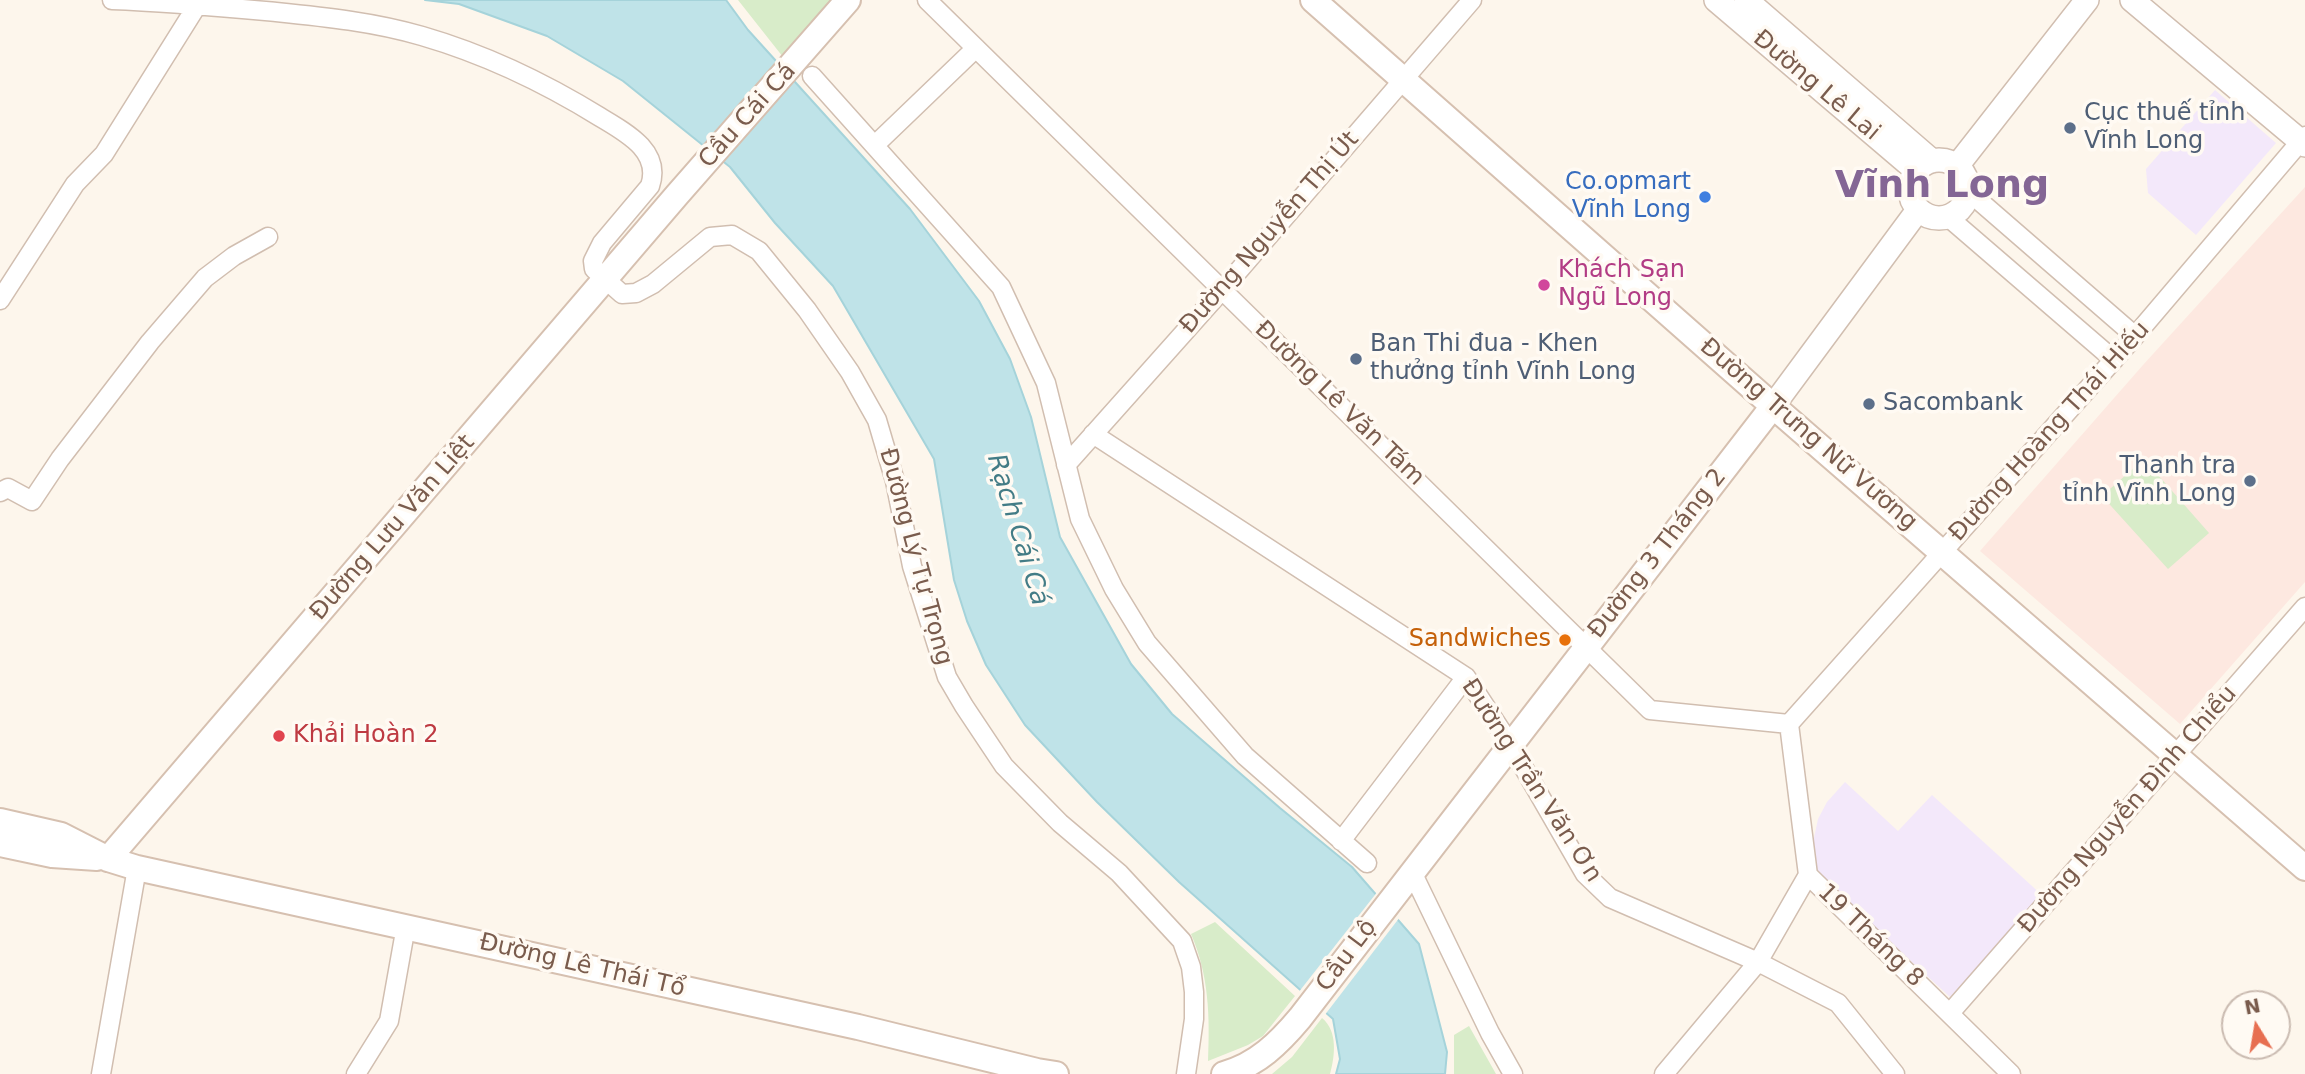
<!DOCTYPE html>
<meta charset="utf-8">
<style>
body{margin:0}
#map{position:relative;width:2305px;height:1074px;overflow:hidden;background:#fdf6ec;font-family:"DejaVu Sans",sans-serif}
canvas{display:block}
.north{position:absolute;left:2221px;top:990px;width:70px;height:70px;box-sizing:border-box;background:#fffaf3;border:2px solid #cabbb1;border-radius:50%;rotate:349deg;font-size:19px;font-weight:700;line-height:28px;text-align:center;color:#7a5c4d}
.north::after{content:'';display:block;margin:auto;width:24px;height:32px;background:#e76f51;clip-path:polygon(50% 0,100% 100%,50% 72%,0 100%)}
</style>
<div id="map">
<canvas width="2305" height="1074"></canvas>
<div class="north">N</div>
</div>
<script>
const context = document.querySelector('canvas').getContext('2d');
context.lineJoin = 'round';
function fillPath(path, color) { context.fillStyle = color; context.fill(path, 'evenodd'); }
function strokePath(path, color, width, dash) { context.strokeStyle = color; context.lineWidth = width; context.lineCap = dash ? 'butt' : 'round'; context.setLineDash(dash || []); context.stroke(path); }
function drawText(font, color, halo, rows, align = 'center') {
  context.font = font + ' "DejaVu Sans",sans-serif'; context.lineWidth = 7; context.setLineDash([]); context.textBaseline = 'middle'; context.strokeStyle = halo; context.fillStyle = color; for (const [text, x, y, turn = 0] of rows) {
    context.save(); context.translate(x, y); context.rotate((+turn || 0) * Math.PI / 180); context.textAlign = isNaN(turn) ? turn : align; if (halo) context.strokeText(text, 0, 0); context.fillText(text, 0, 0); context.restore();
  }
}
fillPath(new Path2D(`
 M 2305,187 L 2305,582 L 2180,724 L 1980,551 L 2143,365 Z`), '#fde8e0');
fillPath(new Path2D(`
 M 2215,90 L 2276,143 L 2196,235 L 2148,193 L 2146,169 Z
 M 1845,782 L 1898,831 L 1932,795 L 2043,896 L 1950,997 L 1817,875 L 1814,857 L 1814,838 L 1818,819 L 1827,802 Z`), '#f3e8fa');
fillPath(new Path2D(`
 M 738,0 L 832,0 L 783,57 Z
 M 2144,459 L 2209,533 L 2168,569 L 2102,496 Z
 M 1215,922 L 1295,996 L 1263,1036 L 1248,1045 L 1208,1061 C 1210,1017 1209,975 1191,934 Z
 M 1322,1018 C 1338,1031 1335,1056 1330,1074 L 1272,1074 L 1292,1057 Z
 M 1469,1026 L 1496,1074 L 1454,1074 L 1454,1035 Z`), '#d8ecc9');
const water = new Path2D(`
 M 425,0 L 726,0 L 748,30 L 910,209 L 979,301 L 1010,359 L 1031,417 L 1060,537 L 1131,664 L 1172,714 L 1280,808 L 1352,867 L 1419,944 L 1447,1052 L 1445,1074 L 1336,1074 L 1340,1059 L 1333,1019 L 1179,882 L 1097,802 L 1025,725 L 986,665 L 967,621 L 954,580 L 934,459 L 833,286 L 775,223 L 730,167 L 623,81 L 547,36 L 459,4 Z`);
fillPath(water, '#bfe3e8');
strokePath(water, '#a5d3da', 2);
fillPath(new Path2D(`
 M 1378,891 L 1400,917 L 1324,1016 L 1298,993 Z`), '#fdf6ec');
const minor = new Path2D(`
 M 112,0 C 167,2 221,7 276,12 C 325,17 374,22 422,36 C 484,54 545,83 600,117 C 625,132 662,151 650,186 L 602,243 L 593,261 L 594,269 L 622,294 L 636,293 L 653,284 L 710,237 L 732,235 L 759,251 L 807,310 L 850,372 L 877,420 L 895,481 L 912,566 L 947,677 L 964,706 L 1004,766 L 1060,823 L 1119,873 L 1182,941 L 1191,967 L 1194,992 L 1194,1019 L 1186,1074
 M 927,0 L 1650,710 L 1789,724
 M 812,76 L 1001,287 L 1046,383 L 1080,519 L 1114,589 L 1147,643 L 1245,756 L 1367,863
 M 876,144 L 976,48
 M 1969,192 L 2135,336
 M 1948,217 L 2114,360
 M 0,300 L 75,184 L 104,154 L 198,4
 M 1093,434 L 1466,677 L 1510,744 L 1585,874 L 1610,898 L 1758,962 L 1838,1003 L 1895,1074
 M 1066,465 L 1222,290 L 1472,0
 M 0,492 L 8,488 L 32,501 L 60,459 L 150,342 L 205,278 L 234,256 L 268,237
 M 1789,724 L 2135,336 L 2305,136
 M 1789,724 L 1808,875 L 2011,1074
 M 1341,841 L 1466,677
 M 1412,872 L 1490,1033 L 1513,1074
 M 1950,1013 L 2305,607
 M 101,1074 L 137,868
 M 356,1074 L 389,1021 L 406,926
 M 1664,1074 L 1758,962 L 1808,875`);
const tertiary = new Path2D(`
 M 1716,0 L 1917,171
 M 1746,0 L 1932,161
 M 2132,0 L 2305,145
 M1910 189a29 29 0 1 1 58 0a29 29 0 1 1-58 0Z
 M 1957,166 L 2087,0
 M 1773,406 L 1918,210`);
const secondary = new Path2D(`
 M 1313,0 L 1773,406 L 2305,868
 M 0,821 L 61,835 L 108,859 L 137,868 L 858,1027 L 1037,1071 L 1056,1074
 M 0,844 L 52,855 L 97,858
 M 108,859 L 677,195 L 848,0
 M 1224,1074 C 1257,1065 1279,1043 1300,1018 L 1773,406`);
strokePath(minor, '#d1beb0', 21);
strokePath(tertiary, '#d1beb0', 26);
strokePath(secondary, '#d6c0b0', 28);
strokePath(minor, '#fff', 18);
strokePath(tertiary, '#fff', 23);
strokePath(secondary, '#fff', 24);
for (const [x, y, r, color] of [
 [2070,128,7,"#5c6f8a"],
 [1705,197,7,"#3f7fe0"],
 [1544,285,7,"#d1479c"],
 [1356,359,7,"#5c6f8a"],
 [1869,404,7,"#5c6f8a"],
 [2250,481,7,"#5c6f8a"],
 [1565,640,7,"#e8710a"],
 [279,736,7,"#e0444e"]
]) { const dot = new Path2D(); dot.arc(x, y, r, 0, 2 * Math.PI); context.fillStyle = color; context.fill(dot); strokePath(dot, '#fffaf3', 2.5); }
drawText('24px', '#7a5c4d', '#fffaf3', [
 ["Đường Lê Lai",1816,86,40],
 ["Cầu Cái Cá",748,116,-48],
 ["Đường Nguyễn Thị Út",1270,233,-49],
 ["Đường Lê Văn Tám",1339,404,44],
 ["Đường Hoàng Thái Hiếu",2050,432,-48],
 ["Đường Trưng Nữ Vương",1808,435,41],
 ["Đường Lưu Văn Liệt",393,528,-49],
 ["Đường 3 Tháng 2",1658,554,-52],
 ["Đường Lý Tự Trọng",915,557,75],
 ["Đường Trần Văn Ơn",1531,781,57],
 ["Đường Nguyễn Đình Chiểu",2128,810,-49],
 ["19 Tháng 8",1870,936,44],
 ["Cầu Lộ",1347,956,-53],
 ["Đường Lê Thái Tổ",582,966,13]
]);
drawText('24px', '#4e5e75', '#fffaf3', [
 ["Cục thuế tỉnh",2084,114],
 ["Vĩnh Long",2084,142],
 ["Ban Thi đua - Khen",1370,345],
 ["thưởng tỉnh Vĩnh Long",1370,373],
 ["Sacombank",1883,404],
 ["Thanh tra",2236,467,"right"],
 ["tỉnh Vĩnh Long",2236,495,"right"]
], 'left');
drawText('24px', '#366cbe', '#fffaf3', [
 ["Co.opmart",1691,183],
 ["Vĩnh Long",1691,211]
], 'right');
drawText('24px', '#b23c85', '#fffaf3', [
 ["Khách Sạn",1558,271],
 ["Ngũ Long",1558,299]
], 'left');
drawText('24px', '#c56008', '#fffaf3', [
 ["Sandwiches",1551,640]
], 'right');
drawText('24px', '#be3a42', '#fffaf3', [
 ["Khải Hoàn 2",293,736]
], 'left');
drawText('italic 26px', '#437c86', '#fffaf3', [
 ["Rạch Cái Cá",1017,530,73]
]);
drawText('bold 38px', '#846695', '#fffaf3', [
 ["Vĩnh Long",1942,187]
]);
</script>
